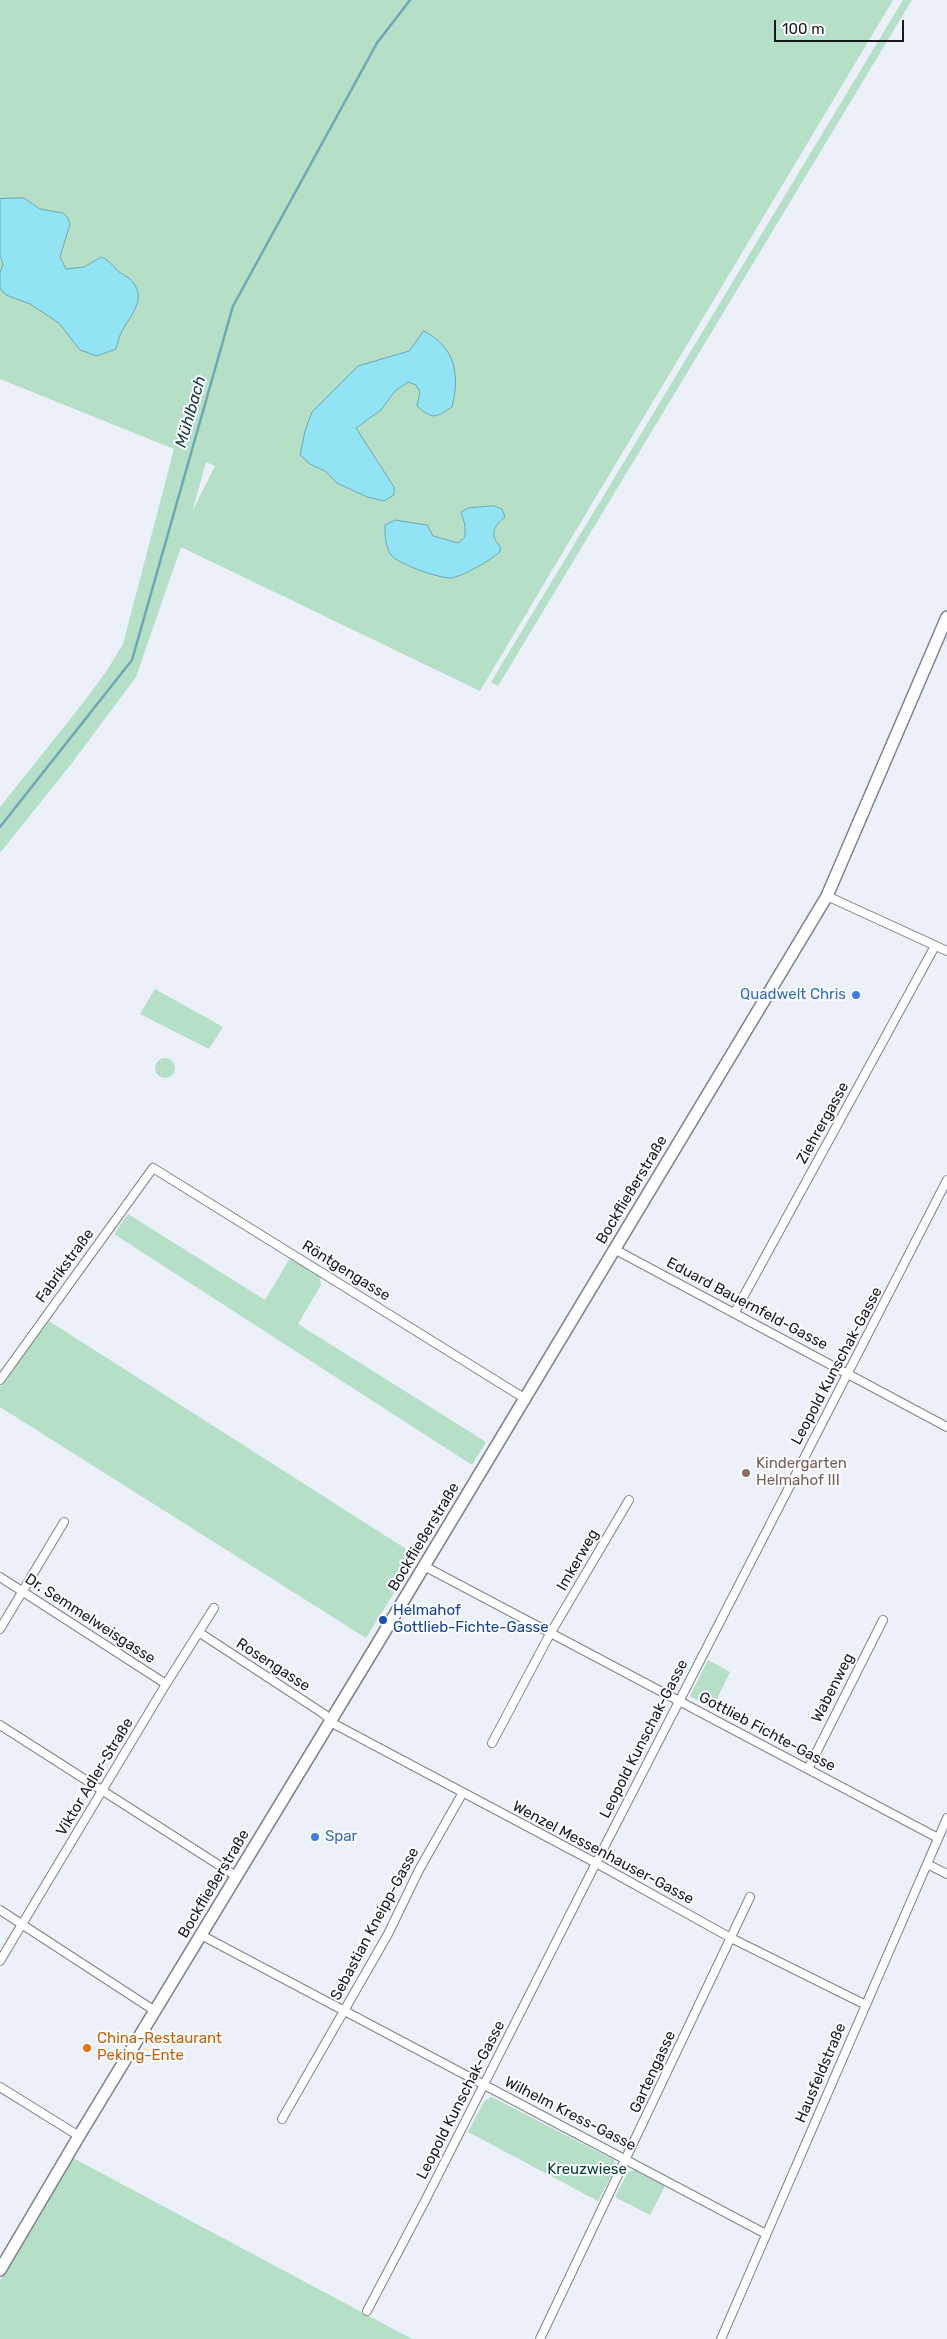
<!DOCTYPE html>
<meta charset="utf-8">
<style>
body{margin:0}
#map{position:relative;width:947px;height:2339px;overflow:hidden;background:#ebf0f9;font-family:Rubik,sans-serif}
canvas{display:block}
.scale{position:absolute;left:774px;top:20px;width:130px;height:22px;box-sizing:border-box;border:2px solid #181a1d;border-top:0;padding-left:6px;font-size:15px;line-height:18px;white-space:nowrap;color:#181a1d;-webkit-text-stroke:4px #fcfdff;paint-order:stroke}
</style>
<div id="map">
<canvas width="947" height="2339"></canvas>
<div class="scale">100 m</div>
</div>
<script>
const context = document.querySelector('canvas').getContext('2d');
context.lineJoin = 'round';
function fillPath(path, color) { context.fillStyle = color; context.fill(path, 'evenodd'); }
function strokePath(path, color, width, dash) { context.strokeStyle = color; context.lineWidth = width; context.lineCap = dash ? 'butt' : 'round'; context.setLineDash(dash || []); context.stroke(path); }
function drawText(font, color, halo, rows, align = 'center') {
  context.font = font + ' Rubik,sans-serif'; context.lineWidth = 4; context.setLineDash([]); context.textBaseline = 'middle'; context.strokeStyle = halo; context.fillStyle = color; for (const [text, x, y, turn = 0] of rows) {
    context.save(); context.translate(x, y); context.rotate((+turn || 0) * Math.PI / 180); context.textAlign = isNaN(turn) ? turn : align; if (halo) context.strokeText(text, 0, 0); context.fillText(text, 0, 0); context.restore();
  }
}
fillPath(new Path2D(`
 M 0,0 L 893,0 L 480,691 L 181,547 L 136,677 L 72,763 L 0,853 L 0,807 L 79,708 L 106,672 L 123,644 L 174,449 L 0,379 ZM 206,462 L 215,466 L 193,510 L 193,509 Z
 M 903,0 L 912,0 L 498,686 L 491,682 Z
 M 155,989 L 223,1027 L 209,1049 L 140,1014 Z
 M155 1068a10 10 0 1 1 20 0a10 10 0 1 1-20 0Z
 M 128,1214 L 265,1300 L 290,1258 L 320,1277 L 321,1285 L 298,1324 L 486,1442 L 472,1465 L 114,1234 Z
 M 49,1321 L 417,1556 L 366,1638 L 0,1407 L 0,1387 Z
 M 708,1660 L 730,1672 L 712,1709 L 690,1696 Z
 M 492,2097 L 614,2160 L 616,2167 L 598,2201 L 468,2132 L 485,2100 Z
 M 73,2158 L 369,2316 L 412,2339 L 0,2339 L 0,2281 Z
 M 634,2170 L 665,2186 L 650,2215 L 615,2197 L 628,2172 Z`), '#b5dfc7');
const water = new Path2D(`
 M 24,198 L 40,209 L 63,213 L 68,218 L 70,224 L 60,257 L 66,269 L 84,267 L 101,257 C 110,261 113,266 119,272 C 122,274 126,276 129,278 C 149,297 132,313 122,331 C 119,336 118,343 116,349 L 97,356 L 80,350 L 59,323 L 30,304 L 6,295 L 0,288 L 0,273 L 3,264 L 0,256 L 0,199 Z
 M 424,331 C 456,348 460,375 452,407 C 435,418 433,420 417,406 L 420,392 L 416,385 L 408,382 L 395,391 L 381,410 L 356,428 L 394,487 L 394,495 L 384,501 L 367,497 L 337,483 L 325,471 L 310,464 L 300,455 L 305,431 L 312,412 L 358,366 L 409,351 Z
 M 494,506 L 502,509 L 505,517 C 494,525 489,535 500,546 L 500,552 C 491,560 463,576 452,578 C 440,579 398,564 391,555 C 385,546 385,535 385,525 L 395,520 L 427,525 L 433,536 L 458,543 L 465,537 L 465,525 L 461,512 L 468,508 Z`);
fillPath(water, '#92e4f5');
strokePath(water, '#6da7b4', 1);
strokePath(new Path2D(`
 M 0,827 L 132,660 L 233,306 L 377,43 L 410,0`), '#6da7b4', 2.5);
const minor = new Path2D(`
 M 827,896 L 947,951
 M 614,1249 L 947,1427
 M 735,1312 L 935,946
 M 0,1380 L 153,1168 L 524,1398
 M 424,1566 L 938,1838
 M 0,1577 L 166,1684
 M 0,1629 L 64,1522
 M 200,1633 L 324,1714 L 336,1725 L 596,1863 L 731,1938 L 866,2005
 M 0,1725 L 236,1876
 M 492,1743 L 550,1634 L 629,1500
 M 808,1769 L 883,1620
 M 927,1864 L 947,1874
 M 0,1910 L 155,2011
 M 201,1935 L 766,2234
 M 0,1961 L 166,1684 L 214,1608
 M 0,2087 L 79,2136
 M 282,2119 L 388,1934 L 419,1870 L 462,1794
 M 367,2311 L 425,2201 L 596,1863 L 947,1180
 M 540,2339 L 750,1897
 M 721,2339 L 947,1818`);
const secondary = new Path2D(`
 M 0,2270 L 79,2136 L 376,1646 L 827,896 L 947,617`);
strokePath(minor, '#7e828a', 10);
strokePath(secondary, '#7e828a', 14);
strokePath(minor, '#fff', 8);
strokePath(secondary, '#fff', 11);
for (const [x, y, r, color] of [
 [856,995,5,"#3f7fe0"],
 [746,1473,5,"#8d6e63"],
 [383,1620,5,"#1a4fb4"],
 [315,1837,5,"#3f7fe0"],
 [87,2048,5,"#e8710a"]
]) { const dot = new Path2D(); dot.arc(x, y, r, 0, 2 * Math.PI); context.fillStyle = color; context.fill(dot); strokePath(dot, '#fcfdff', 2); }
drawText('15px', '#366cbe', '#fcfdff', [
 ["Quadwelt Chris",846,995],
 ["Spar",325,1837,"left"]
], 'right');
drawText('15px', '#181a1d', '#fcfdff', [
 ["Ziehrergasse",823,1123,-61],
 ["Bockfließerstraße",632,1190,-59],
 ["Fabrikstraße",65,1266,-54],
 ["Röntgengasse",346,1271,32],
 ["Eduard Bauernfeld-Gasse",747,1304,28],
 ["Leopold Kunschak-Gasse",837,1366,-62],
 ["Bockfließerstraße",424,1537,-59],
 ["Imkerweg",578,1560,-60],
 ["Dr. Semmelweisgasse",90,1619,33],
 ["Rosengasse",273,1665,33],
 ["Wabenweg",833,1688,-63],
 ["Gottlieb Fichte-Gasse",767,1732,28],
 ["Leopold Kunschak-Gasse",644,1739,-63],
 ["Viktor Adler-Straße",95,1777,-59],
 ["Wenzel Messenhauser-Gasse",603,1853,28],
 ["Bockfließerstraße",214,1884,-59],
 ["Sebastian Kneipp-Gasse",375,1924,-62],
 ["Gartengasse",653,2072,-65],
 ["Hausfeldstraße",821,2073,-67],
 ["Leopold Kunschak-Gasse",461,2100,-63],
 ["Wilhelm Kress-Gasse",570,2114,27]
]);
drawText('15px', '#785e54', '#fcfdff', [
 ["Kindergarten",756,1464],
 ["Helmahof III",756,1481]
], 'left');
drawText('15px', '#164399', '#fcfdff', [
 ["Helmahof",393,1611],
 ["Gottlieb-Fichte-Gasse",393,1628]
], 'left');
drawText('15px', '#c56008', '#fcfdff', [
 ["China-Restaurant",97,2039],
 ["Peking-Ente",97,2056]
], 'left');
drawText('15px', '#073e27', '#fcfdff', [
 ["Kreuzwiese",587,2170]
]);
drawText('italic 16px', '#143b42', '#fcfdff', [
 ["Mühlbach",191,412,-74]
]);
</script>
